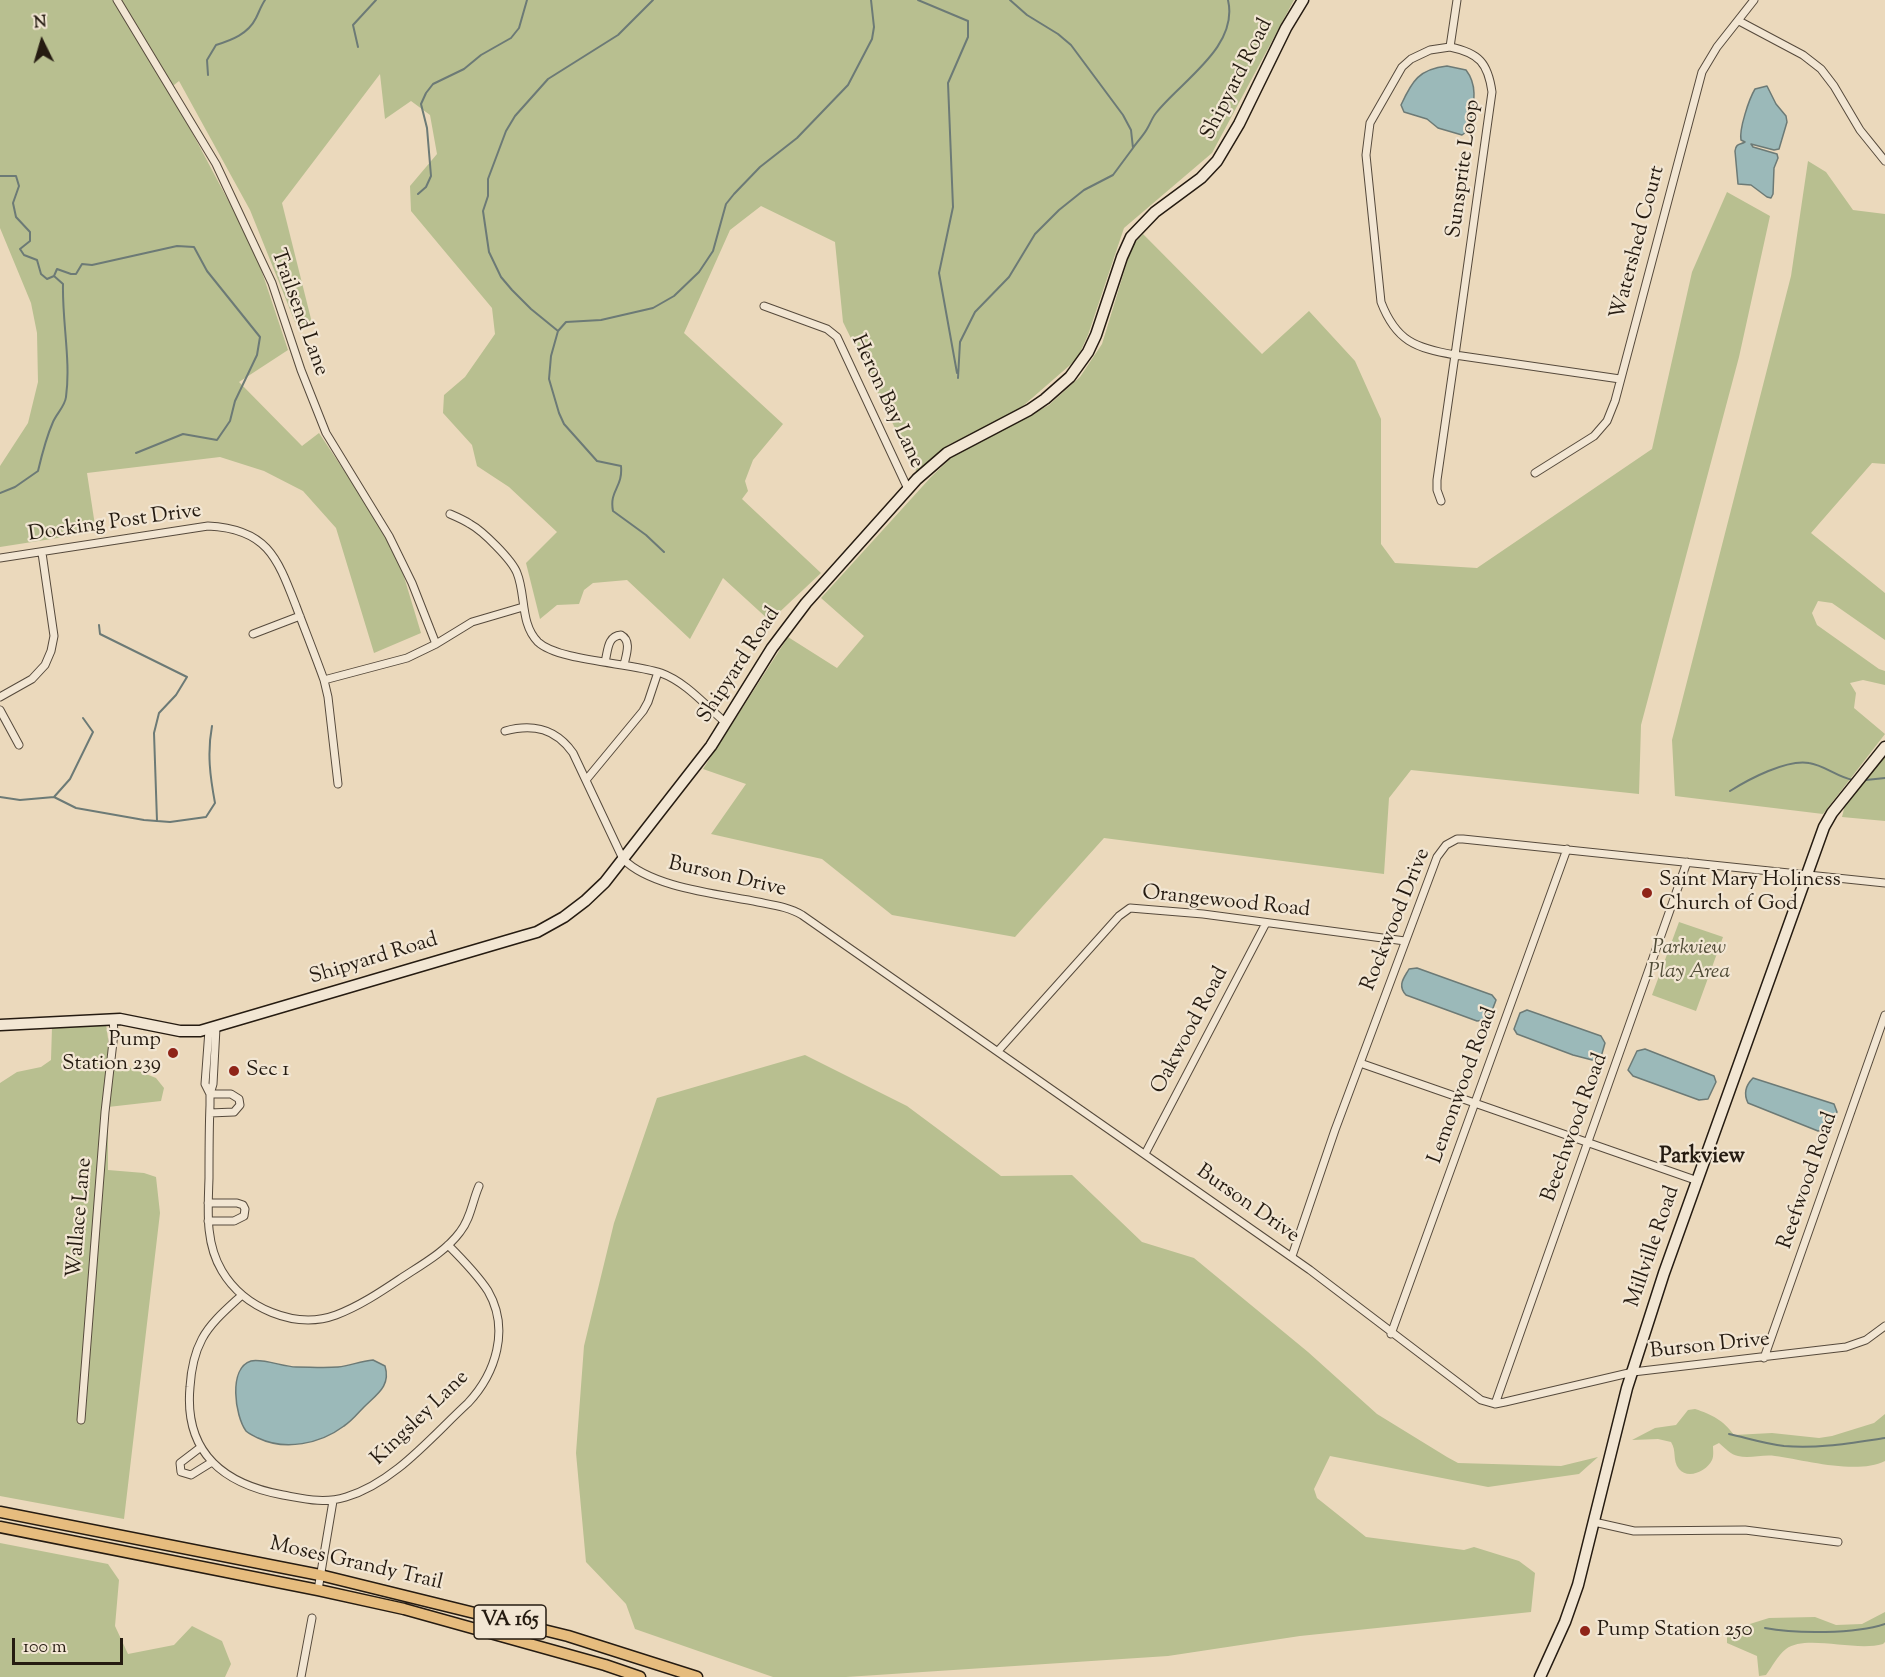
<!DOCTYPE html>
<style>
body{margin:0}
#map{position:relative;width:1885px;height:1677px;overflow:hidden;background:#ebd9bc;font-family:"Sorts Mill Goudy",serif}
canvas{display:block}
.north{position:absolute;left:12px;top:12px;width:60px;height:60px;-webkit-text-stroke:4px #f2e6d3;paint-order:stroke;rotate:355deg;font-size:16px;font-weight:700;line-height:24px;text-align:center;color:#251b11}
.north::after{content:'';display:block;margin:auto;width:21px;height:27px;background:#251b11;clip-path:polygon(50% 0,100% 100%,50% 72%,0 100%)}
.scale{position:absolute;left:12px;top:1638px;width:111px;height:27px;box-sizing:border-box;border:3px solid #251b11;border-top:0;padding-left:8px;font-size:18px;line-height:21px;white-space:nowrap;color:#251b11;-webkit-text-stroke:4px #f2e6d3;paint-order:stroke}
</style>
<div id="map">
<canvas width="1885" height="1677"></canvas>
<div class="north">N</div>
<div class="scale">100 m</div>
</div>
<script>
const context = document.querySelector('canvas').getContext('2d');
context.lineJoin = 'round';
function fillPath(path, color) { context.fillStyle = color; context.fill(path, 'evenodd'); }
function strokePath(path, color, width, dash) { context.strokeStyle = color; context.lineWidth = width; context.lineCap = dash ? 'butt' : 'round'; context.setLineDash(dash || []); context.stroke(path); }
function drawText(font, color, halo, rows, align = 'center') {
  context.font = font + ' "Sorts Mill Goudy",serif'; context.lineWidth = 4.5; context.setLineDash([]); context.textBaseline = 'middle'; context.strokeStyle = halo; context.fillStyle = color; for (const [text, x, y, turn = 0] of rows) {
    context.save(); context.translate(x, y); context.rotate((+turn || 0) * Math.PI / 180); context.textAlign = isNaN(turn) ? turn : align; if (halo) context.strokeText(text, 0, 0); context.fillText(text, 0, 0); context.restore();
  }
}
fillPath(new Path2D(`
 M 0,0 L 1294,0 L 1212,153 L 1124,228 L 1088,335 L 1077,359 L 1016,412 L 948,445 L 917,473 L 843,322 L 835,242 L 761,206 L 730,230 L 684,333 L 783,424 L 753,460 L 745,481 L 748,491 L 742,499 L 821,573 L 770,621 L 723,578 L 690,639 L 627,580 L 593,583 L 584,590 L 579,604 L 557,605 L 540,619 L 526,563 L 557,532 L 509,487 L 477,466 L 472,445 L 443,413 L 444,395 L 465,377 L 495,334 L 492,308 L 411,211 L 410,186 L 437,154 L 430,115 L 411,101 L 385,119 L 380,74 L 282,203 L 313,327 L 295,322 L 250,210 L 179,81 L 169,89 L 255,251 L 288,350 L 239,382 L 302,446 L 319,433 L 395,547 L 421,633 L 374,653 L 336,528 L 303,491 L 264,471 L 220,457 L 87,473 L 96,532 L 0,547 L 0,466 L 28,423 L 38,382 L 37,333 L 31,303 L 0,228 Z
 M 1808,161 L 1826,172 L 1853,210 L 1885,214 L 1885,464 L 1872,463 L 1811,533 L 1885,593 L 1885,640 L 1832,603 L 1818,601 L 1812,613 L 1817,625 L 1879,669 L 1885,671 L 1885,685 L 1863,680 L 1850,683 L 1856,693 L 1854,708 L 1885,734 L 1823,814 L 1675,796 L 1672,740 L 1791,276 Z
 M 1727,192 L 1770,216 L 1739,357 L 1641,725 L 1639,794 L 1411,770 L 1389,798 L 1384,874 L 1104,838 L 1015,937 L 892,915 L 822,859 L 711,834 L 746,784 L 703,769 L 788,637 L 837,668 L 864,636 L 821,598 L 931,477 L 952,457 L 1049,405 L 1080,377 L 1102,344 L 1132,246 L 1143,234 L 1262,354 L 1309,311 L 1355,361 L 1381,419 L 1381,544 L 1395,563 L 1477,568 L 1652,449 L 1692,272 Z
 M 1885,755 L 1885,821 L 1842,817 L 1845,805 Z
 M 1679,922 L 1723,937 L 1696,1011 L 1652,995 Z
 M 106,1024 L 111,1060 L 156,1078 L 164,1088 L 161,1101 L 108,1107 L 108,1170 L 144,1173 L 156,1177 L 160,1213 L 124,1519 L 0,1496 L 0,1083 L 17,1072 L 41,1067 L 51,1060 L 52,1027 Z
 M 805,1055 L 907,1106 L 1001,1176 L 1072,1175 L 1142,1242 L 1194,1258 L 1308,1352 L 1377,1414 L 1447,1457 L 1458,1463 L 1561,1466 L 1598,1457 L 1579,1474 L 1488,1487 L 1330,1456 L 1314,1489 L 1317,1498 L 1366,1537 L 1464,1550 L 1474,1547 L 1519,1561 L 1535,1573 L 1531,1612 L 1300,1636 L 1168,1656 L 846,1677 L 773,1677 L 635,1629 L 626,1604 L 586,1562 L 576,1453 L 584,1346 L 614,1223 L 657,1098 Z
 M 1695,1409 C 1713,1415 1723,1420 1734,1435 L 1772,1433 L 1819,1438 L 1832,1436 L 1874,1423 L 1885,1414 L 1885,1461 C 1857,1475 1805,1460 1775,1456 C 1763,1454 1750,1459 1738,1456 C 1731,1455 1725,1448 1719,1443 L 1713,1446 C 1713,1450 1714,1456 1712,1460 C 1707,1471 1688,1480 1679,1469 C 1672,1460 1677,1451 1671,1442 L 1658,1439 L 1632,1440 L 1655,1428 L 1676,1425 L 1688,1410 Z
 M 0,1543 L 108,1564 L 119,1580 L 115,1626 L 128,1654 L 174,1645 L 192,1626 L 222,1641 L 231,1664 L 225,1677 L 0,1677 Z
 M 1885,1612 L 1885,1642 L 1883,1644 C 1855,1652 1806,1634 1786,1649 C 1778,1655 1772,1667 1766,1675 L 1759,1676 L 1757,1656 L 1727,1643 L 1727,1637 L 1737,1628 L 1769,1618 L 1815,1617 L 1836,1625 L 1862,1624 Z`), '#b8bf90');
const water = new Path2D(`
 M 1447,66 L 1466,70 C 1480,88 1472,109 1469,130 L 1462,135 L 1438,128 L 1427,119 L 1404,112 L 1401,105 C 1412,81 1419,69 1447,66 Z
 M 1767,86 L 1776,104 L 1786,116 L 1787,122 L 1779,149 L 1774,150 L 1751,144 L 1753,147 L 1777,154 L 1778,158 L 1774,168 L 1773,194 L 1771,198 L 1767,197 L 1751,185 L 1738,184 L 1735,151 C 1736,143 1740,145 1745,142 L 1741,140 C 1739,129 1749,99 1755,89 Z
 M 1417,968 L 1492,995 L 1496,1000 C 1492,1011 1490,1020 1477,1021 L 1406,995 C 1397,985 1404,978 1409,969 Z
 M 1527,1010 L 1601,1036 L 1605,1043 L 1601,1057 L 1596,1061 L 1573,1055 L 1517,1034 L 1514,1029 L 1520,1013 Z
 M 1645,1049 L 1714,1076 L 1716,1082 L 1708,1099 L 1699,1100 L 1633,1076 L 1628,1070 L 1637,1051 Z
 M 1753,1078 L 1834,1104 L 1837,1112 L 1830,1128 L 1818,1131 L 1748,1103 C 1743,1093 1746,1085 1753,1078 Z
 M 373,1360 L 385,1366 C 391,1386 377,1394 364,1407 C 358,1413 352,1421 344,1426 C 320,1444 285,1451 258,1438 C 254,1436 249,1434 246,1431 C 235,1416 228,1368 251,1361 C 262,1358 284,1367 296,1367 C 310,1367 324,1368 338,1367 C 350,1366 360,1361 373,1360 Z`);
fillPath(water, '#9bb9b9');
strokePath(water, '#6c7a76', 1.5);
strokePath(new Path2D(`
 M 918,0 L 968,21 L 968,37 L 948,83 L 953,207 L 939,273 L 957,373
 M 358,47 L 353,25 L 376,0
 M 208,75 L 207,60 L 216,45 C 232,40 248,34 256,18 C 259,12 261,6 265,0
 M 1133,148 C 1137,142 1143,136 1147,129 C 1150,124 1152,118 1156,113 C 1181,81 1239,47 1228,0
 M 0,176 L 16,176 L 19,186 L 13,203 L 16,217 L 30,232 L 30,241 L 20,249 L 24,255 L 37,260 L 41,274 L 47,279 L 54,276 L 57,269 L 71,274 L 76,274 L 82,264 L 92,265 L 177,246 L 194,247 L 207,271 L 260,337 L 257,355 L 235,401 L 230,421 L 217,440 L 183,434 L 136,453
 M 418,194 L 426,187 L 431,176 L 427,128 L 421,104 L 426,93 L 433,84 L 464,69 L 481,55 L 511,38 L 519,28 L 527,0
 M 558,331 L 531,309 L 512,290 L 501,277 L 489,252 L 483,211 L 488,196 L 488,179 L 506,131 L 515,116 L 548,79 L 618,35 L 653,0
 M 958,378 L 960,342 L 975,312 L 1009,277 L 1035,234 L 1059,210 L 1084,190 L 1113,175 L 1133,148 L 1131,130 L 1123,115 L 1071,45 L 1058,34 L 1027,15 L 1010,0
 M 0,493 L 15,487 L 38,471 C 42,454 46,438 53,422 C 57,413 65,406 66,397 C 71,361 62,321 63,284 L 54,276
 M 664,552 L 646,535 L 613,511 C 609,490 623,488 621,466 L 597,461 L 564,424 L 559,413 L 549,379 L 551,356 L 558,331 L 566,322 L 601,320 L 653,308 L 674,296 L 699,272 L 713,251 L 726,204 L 734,194 L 760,167 L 797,138 L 848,85 L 872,39 L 874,27 L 871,0
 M 99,625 L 100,634 L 187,677 L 176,695 L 159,713 L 154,733 L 157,821
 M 1866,780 L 1885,778
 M 1730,791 C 1749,779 1787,759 1809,763 C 1824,765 1837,777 1853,780
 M 0,797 L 20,800 L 54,797 L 76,808 L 144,820 L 170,822 L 206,817 L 215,803 C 210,776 207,753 212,726
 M 54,797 L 70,779 L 93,732 L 83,718
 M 1729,1434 C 1747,1438 1766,1444 1784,1446 C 1818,1449 1851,1443 1885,1438
 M 1765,1628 C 1796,1634 1855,1634 1885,1624`), '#6c7a76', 2);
const street = new Path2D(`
 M 117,0 L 216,164 L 272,283 L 301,370 L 326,433 L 389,536 L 412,583 L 436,644
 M 1739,21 L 1803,55 L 1821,69 L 1834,86 L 1860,130 L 1885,161
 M 1450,47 C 1479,53 1488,63 1492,92 L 1455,355 C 1415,348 1396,341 1381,302 L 1366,155 L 1370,123 L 1402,67 L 1411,59 L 1430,50 Z
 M 1450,47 L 1457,0
 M 764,306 L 827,329 L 837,337 L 908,489
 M 1535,473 L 1594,436 L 1607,421 L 1615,401 L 1702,72 L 1717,47 L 1754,0
 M 1441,501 L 1437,490 L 1437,480 L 1455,355 L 1620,379
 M 450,514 C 457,517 464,520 470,524 C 483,531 512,560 517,573 C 526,595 520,624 538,642 C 558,661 631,663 661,673 C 686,682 706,706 726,723
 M 0,558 L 208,526 C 267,529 277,557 296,606 C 305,630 315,655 324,680 L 328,697 L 338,784
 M 253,634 L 300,616
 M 605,662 C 608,651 607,636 621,635 C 632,641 626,655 624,665
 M 324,680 L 407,658 L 436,644 L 472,622 L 523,607
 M 0,697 L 32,679 L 45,665 L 51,651 L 54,636 L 42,553
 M 0,710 L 19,745
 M 505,731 C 534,723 556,729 573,753 L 623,859 C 652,888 719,894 758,902 C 773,905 789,907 802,915 L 1310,1270 L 1481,1400 L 1495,1404 L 1505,1402 L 1633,1372 L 1846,1347 L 1866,1340 L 1885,1326
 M 586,780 L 643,711 L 648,702 L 658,672
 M 209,1030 L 205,1084 L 210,1094 L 213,1084 L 216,1028
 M 998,1051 L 1119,916 L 1130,908 L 1203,914 L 1405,941
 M 1360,1063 L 1698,1181
 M 210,1113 L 234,1112 L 240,1105 L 239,1099 L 231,1094 L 210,1094 L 210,1105 C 209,1129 209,1154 209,1178 C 208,1210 205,1243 222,1271 C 244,1308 295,1330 336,1315 C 360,1306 382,1291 403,1277 C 423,1264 446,1251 460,1232 C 471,1218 472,1202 479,1186
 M 1145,1154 L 1266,923
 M 208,1203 L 237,1203 L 243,1205 L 245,1209 L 244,1216 L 234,1221 L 208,1221
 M 1292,1256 L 1335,1130 L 1437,857 L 1446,845 L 1457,839 L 1463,839 L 1885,883
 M 242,1295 C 228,1308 211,1322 202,1339 C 194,1354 191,1371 190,1387 C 184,1452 223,1484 283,1495 C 305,1499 324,1504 346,1497 C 394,1483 432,1436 468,1403 C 496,1373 510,1329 488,1291 C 477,1274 462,1259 448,1245
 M 1391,1334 L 1567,849
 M 1764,1358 L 1885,1015
 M 1495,1404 L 1687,862
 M 81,1420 L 105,1112 L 114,1033 L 113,1019
 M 201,1447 L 180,1463 L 181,1472 L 191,1475 L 212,1462
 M 1594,1522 L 1634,1531 L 1745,1530 L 1838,1542
 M 318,1590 L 333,1501
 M 301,1677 L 312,1618`);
const secondary = new Path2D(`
 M 0,1025 L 120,1019 L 180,1031 L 200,1031 L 523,936 L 537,932 L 564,917 L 585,901 L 605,882 L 711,746 L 772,648 L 806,603 L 917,479 L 947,453 L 1029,410 L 1045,399 L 1070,377 L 1088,352 L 1096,335 L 1122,257 L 1131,237 L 1155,212 L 1201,178 L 1217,161 L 1239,124 L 1286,28 L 1303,0
 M 1540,1677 L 1565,1622 L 1578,1585 L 1627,1388 L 1664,1273 L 1824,827 L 1832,813 L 1885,747`);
const primary = new Path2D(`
 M 0,1512 L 320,1575 L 568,1636 L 697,1677
 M 0,1527 L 318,1590 L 404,1609 L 605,1665 L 640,1677`);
strokePath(street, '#564a3c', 9);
strokePath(secondary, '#251b11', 13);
strokePath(primary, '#251b11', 13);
strokePath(street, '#f2e6d3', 7);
strokePath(secondary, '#f2e6d3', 10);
strokePath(primary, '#e6bc7e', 10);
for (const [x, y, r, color] of [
 [1647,893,6,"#8f2418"],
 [173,1053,6,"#8f2418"],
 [234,1071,6,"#8f2418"],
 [1585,1631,6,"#8f2418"]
]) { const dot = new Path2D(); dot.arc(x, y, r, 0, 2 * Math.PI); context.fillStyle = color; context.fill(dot); strokePath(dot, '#f2e6d3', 2); }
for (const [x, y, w] of [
 [510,1622,72]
]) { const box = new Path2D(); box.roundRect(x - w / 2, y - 17, w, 34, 4.5); context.fillStyle = '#f2e6d3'; context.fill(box); strokePath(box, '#251b11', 1.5); }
drawText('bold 20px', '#251b11', null, [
 ["VA 165",510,1622]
]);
drawText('21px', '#251b11', '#f2e6d3', [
 ["Shipyard Road",1238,80,-63],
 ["Sunsprite Loop",1465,169,-82],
 ["Watershed Court",1639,243,-75],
 ["Trailsend Lane",298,313,70],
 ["Heron Bay Lane",886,402,65],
 ["Docking Post Drive",115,524,-8],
 ["Shipyard Road",740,666,-57],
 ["Burson Drive",727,878,13],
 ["Orangewood Road",1226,903,6],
 ["Rockwood Drive",1397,920,-68],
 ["Shipyard Road",374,960,-17],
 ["Oakwood Road",1191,1031,-62],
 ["Lemonwood Road",1464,1086,-70],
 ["Beechwood Road",1576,1128,-70],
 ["Reefwood Road",1809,1181,-71],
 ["Burson Drive",1247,1205,35],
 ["Wallace Lane",81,1218,-85],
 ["Millville Road",1654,1247,-71],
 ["Burson Drive",1710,1347,-6],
 ["Kingsley Lane",421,1419,-44],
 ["Moses Grandy Trail",356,1565,13]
]);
drawText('21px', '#251b11', '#f2e6d3', [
 ["Saint Mary Holiness",1659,881],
 ["Church of God",1659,905],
 ["Pump",161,1041,"right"],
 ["Station 239",161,1065,"right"],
 ["Sec 1",246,1071],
 ["Pump Station 250",1597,1631]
], 'left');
drawText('italic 21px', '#514c37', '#f2e6d3', [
 ["Parkview",1689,949],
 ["Play Area",1689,973]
]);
drawText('bold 22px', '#251b11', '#f2e6d3', [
 ["Parkview",1702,1158]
]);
</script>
